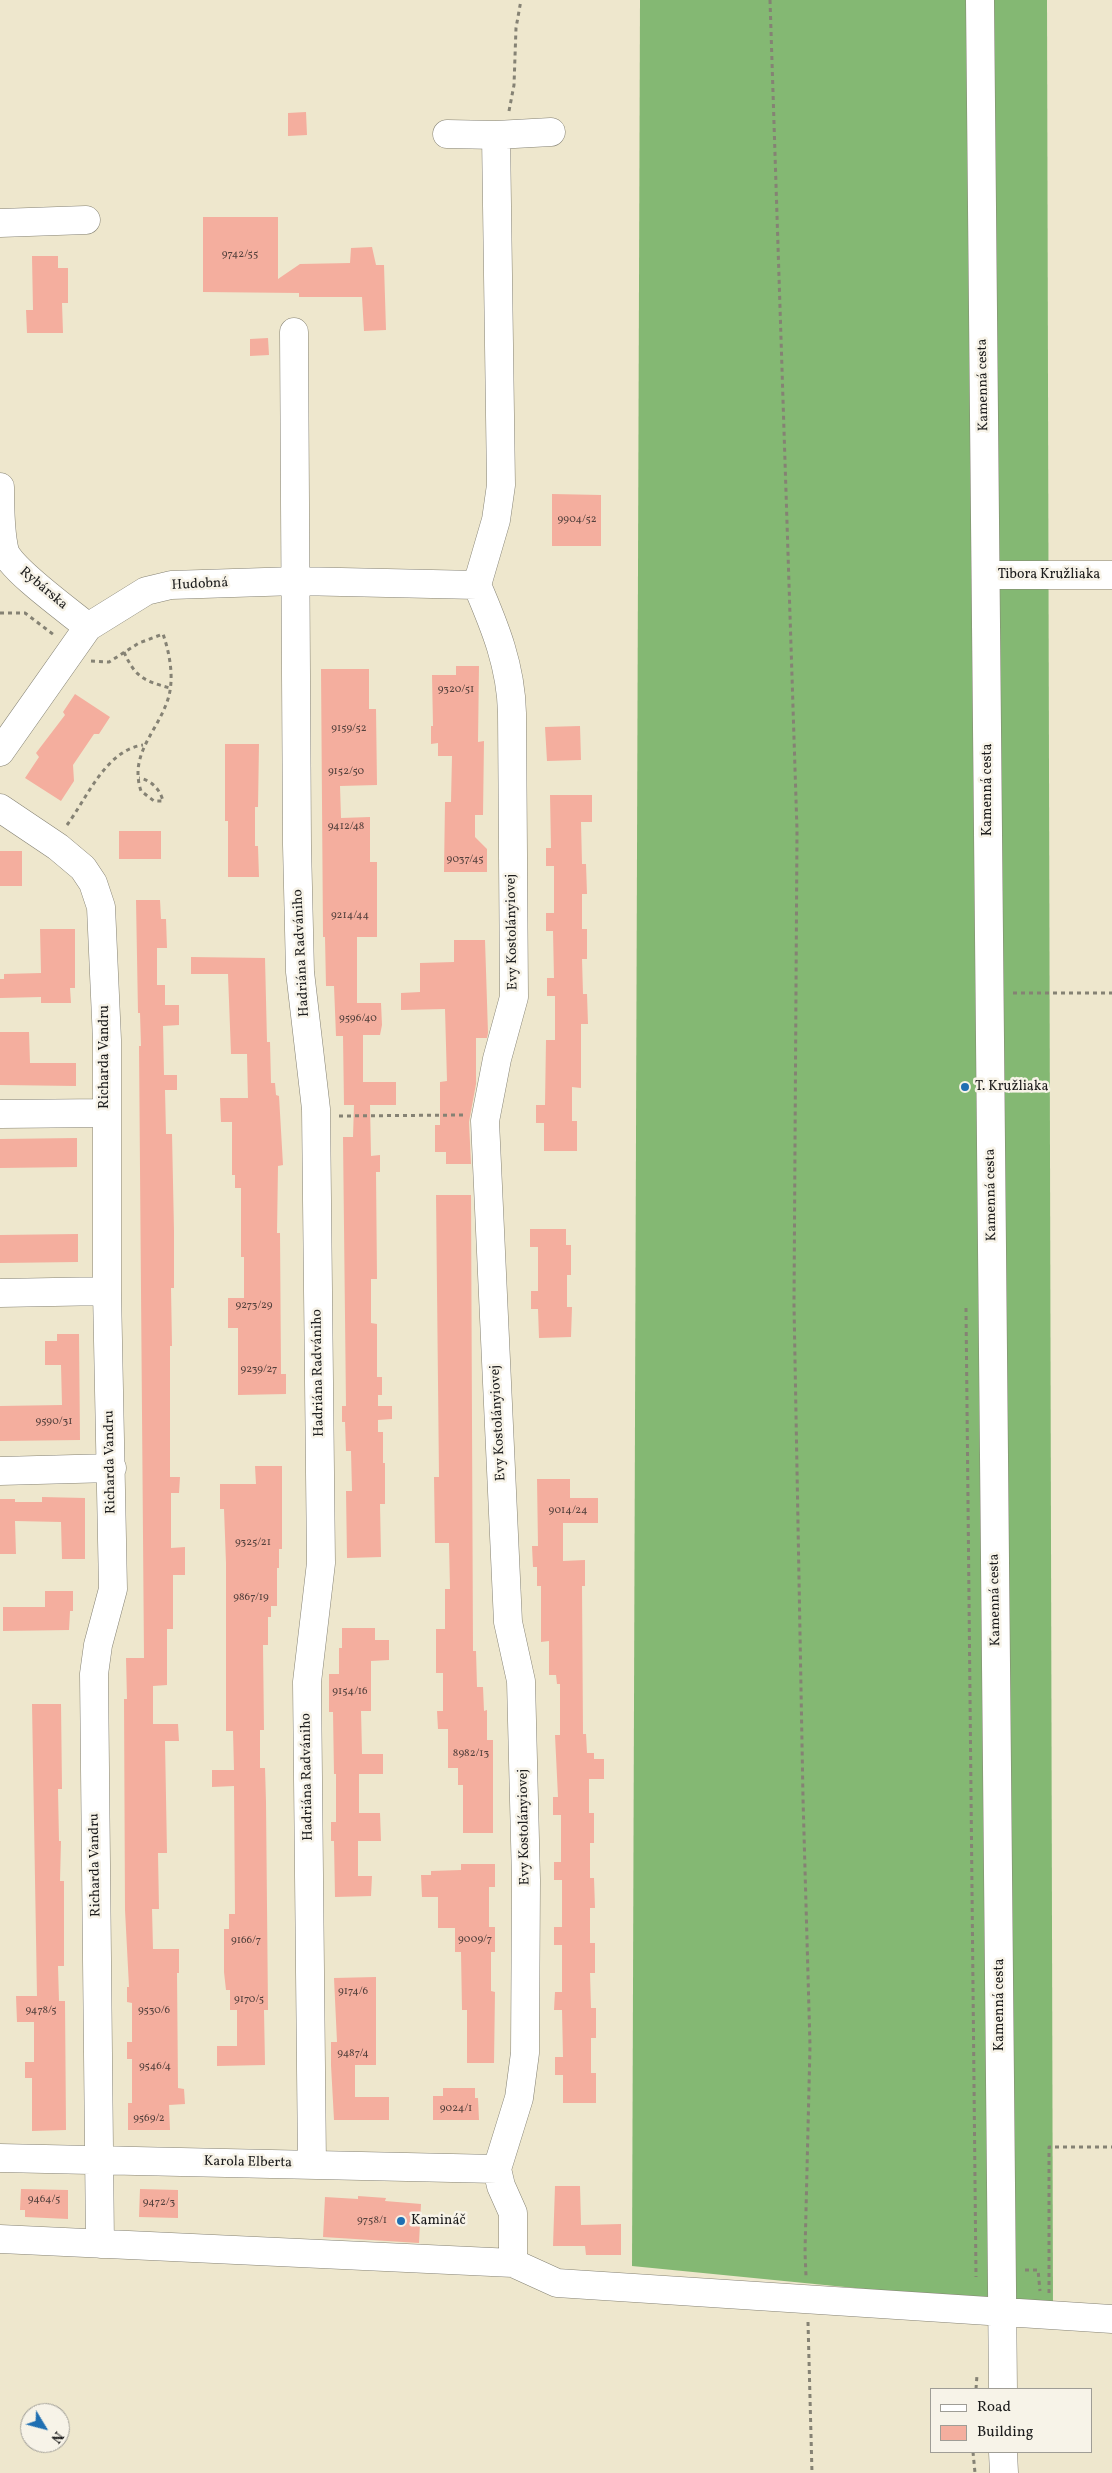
<!DOCTYPE html>
<meta charset="utf-8">
<style>
body{margin:0}
#map{position:relative;width:1112px;height:2473px;overflow:hidden;background:#eee7cd;font-family:Vollkorn,serif}
canvas{display:block}
.legend{position:absolute;left:930px;top:2388px;width:162px;height:65px;box-sizing:border-box;background:#f7f3e8;border:1px solid #9f9d96;margin:0;padding:6px 9px;list-style:none;font-size:15px;color:#1c1c1c}
.legend li{display:flex;align-items:center;gap:10px;height:25px}
.legend b{width:25px;border:1px solid #9f9d96}
.north{position:absolute;left:20px;top:2403px;width:50px;height:50px;box-sizing:border-box;background:#f7f3e8;border:1px solid #9f9d96;border-radius:50%;rotate:127deg;font-size:14px;font-weight:700;line-height:20px;text-align:center;color:#1c1c1c}
.north::after{content:'';display:block;margin:auto;width:18px;height:22px;background:#1f6fb2;clip-path:polygon(50% 0,100% 100%,50% 72%,0 100%)}
</style>
<div id="map">
<canvas width="1112" height="2473"></canvas>
<ul class="legend">
<li><b style="height:6px;background:#fff"></b>Road</li>
<li><b style="height:14px;background:#f4ae9e"></b>Building</li>
</ul>
<div class="north">N</div>
</div>
<script>
const context = document.querySelector('canvas').getContext('2d');
context.lineJoin = 'round';
function fillPath(path, color) { context.fillStyle = color; context.fill(path, 'evenodd'); }
function strokePath(path, color, width, dash) { context.strokeStyle = color; context.lineWidth = width; context.lineCap = dash ? 'butt' : 'round'; context.setLineDash(dash || []); context.stroke(path); }
function drawText(font, color, halo, rows, align = 'center') {
  context.font = font + ' Vollkorn,serif'; context.lineWidth = 5; context.setLineDash([]); context.textBaseline = 'middle'; context.strokeStyle = halo; context.fillStyle = color; for (const [text, x, y, turn = 0] of rows) {
    context.save(); context.translate(x, y); context.rotate((+turn || 0) * Math.PI / 180); context.textAlign = isNaN(turn) ? turn : align; if (halo) context.strokeText(text, 0, 0); context.fillText(text, 0, 0); context.restore();
  }
}
fillPath(new Path2D(`
 M 640,0 L 1047,0 L 1053,2301 L 997,2302 L 632,2266 Z`), '#84b873');
fillPath(new Path2D(`
 M 306,112 L 307,135 L 288,136 L 288,113 Z
 M 203,217 L 278,217 L 278,279 L 300,264 L 350,263 L 351,248 L 372,247 L 376,265 L 384,265 L 386,330 L 364,331 L 362,297 L 299,297 L 299,293 L 203,292 Z
 M 32,256 L 58,256 L 58,268 L 68,268 L 68,303 L 62,303 L 63,333 L 27,333 L 26,310 L 33,310 Z
 M 268,338 L 269,355 L 250,356 L 250,339 Z
 M 552,494 L 601,495 L 601,546 L 552,546 Z
 M 456,666 L 479,666 L 478,742 L 484,741 L 483,815 L 475,815 L 475,837 L 487,849 L 487,872 L 444,872 L 445,802 L 451,802 L 452,756 L 438,756 L 438,743 L 431,744 L 431,726 L 433,726 L 432,675 L 456,675 Z
 M 321,669 L 369,669 L 369,709 L 376,709 L 377,785 L 340,786 L 341,818 L 370,817 L 370,862 L 377,862 L 377,937 L 357,937 L 357,1003 L 381,1003 L 382,1025 L 380,1035 L 363,1035 L 363,1082 L 396,1082 L 396,1105 L 370,1105 L 371,1156 L 380,1155 L 380,1172 L 376,1172 L 377,1279 L 371,1279 L 371,1323 L 377,1324 L 377,1377 L 382,1377 L 382,1395 L 378,1395 L 378,1406 L 392,1406 L 392,1419 L 378,1420 L 378,1432 L 383,1432 L 383,1463 L 385,1463 L 385,1504 L 380,1504 L 381,1557 L 347,1558 L 346,1491 L 352,1491 L 351,1451 L 346,1451 L 345,1422 L 342,1422 L 342,1406 L 346,1406 L 343,1137 L 353,1137 L 354,1105 L 344,1105 L 343,1036 L 336,1036 L 334,986 L 326,986 L 325,937 L 323,937 Z
 M 75,694 L 110,717 L 99,734 L 94,734 L 73,765 L 74,781 L 61,801 L 25,778 L 39,757 L 36,753 L 65,715 L 63,712 Z
 M 580,726 L 581,760 L 547,761 L 545,727 Z
 M 225,744 L 259,744 L 258,807 L 255,807 L 255,846 L 258,846 L 259,877 L 228,877 L 228,821 L 225,821 Z
 M 550,795 L 592,795 L 592,822 L 581,822 L 582,864 L 586,864 L 587,894 L 582,894 L 582,929 L 587,929 L 587,959 L 582,959 L 583,994 L 587,994 L 588,1024 L 581,1024 L 581,1088 L 572,1087 L 572,1121 L 577,1121 L 577,1151 L 544,1151 L 544,1123 L 536,1123 L 536,1105 L 545,1105 L 546,1040 L 555,1040 L 555,996 L 547,996 L 547,978 L 554,978 L 553,931 L 546,931 L 546,913 L 554,913 L 554,866 L 546,866 L 546,848 L 551,848 Z
 M 119,831 L 161,831 L 161,859 L 119,859 Z
 M 0,851 L 22,851 L 22,886 L 0,886 Z
 M 136,900 L 160,900 L 161,919 L 166,919 L 167,948 L 157,948 L 157,985 L 165,985 L 165,1005 L 179,1005 L 179,1025 L 163,1026 L 164,1075 L 177,1075 L 177,1090 L 165,1090 L 166,1134 L 172,1134 L 174,1231 L 174,1288 L 171,1288 L 172,1346 L 170,1346 L 170,1477 L 180,1477 L 179,1493 L 171,1493 L 171,1548 L 185,1547 L 185,1575 L 173,1575 L 173,1629 L 167,1629 L 167,1685 L 153,1686 L 153,1724 L 178,1724 L 179,1741 L 165,1741 L 167,1853 L 158,1853 L 159,1909 L 152,1909 L 153,1949 L 179,1949 L 179,1973 L 177,1973 L 178,2088 L 184,2089 L 185,2104 L 169,2105 L 170,2130 L 128,2130 L 128,2103 L 132,2103 L 132,2059 L 127,2059 L 127,2042 L 132,2042 L 132,2003 L 127,2002 L 127,1987 L 129,1987 L 125,1910 L 124,1699 L 127,1699 L 126,1658 L 144,1658 L 139,1046 L 141,1046 L 140,1013 L 138,1013 Z
 M 40,929 L 75,929 L 75,988 L 70,988 L 71,1003 L 41,1003 L 41,997 L 0,998 L 0,979 L 4,979 L 4,974 L 41,973 Z
 M 454,940 L 485,940 L 488,1033 L 487,1038 L 476,1038 L 476,1084 L 469,1122 L 471,1164 L 446,1164 L 446,1152 L 435,1152 L 435,1125 L 440,1125 L 440,1082 L 447,1081 L 445,1009 L 401,1010 L 401,993 L 420,992 L 420,963 L 454,962 Z
 M 191,957 L 265,958 L 267,1042 L 270,1042 L 271,1083 L 275,1083 L 276,1095 L 279,1096 L 283,1165 L 278,1166 L 277,1233 L 280,1233 L 281,1374 L 286,1374 L 286,1394 L 238,1395 L 238,1328 L 228,1328 L 228,1298 L 244,1298 L 244,1257 L 241,1257 L 241,1188 L 235,1188 L 235,1175 L 232,1175 L 232,1122 L 221,1122 L 220,1098 L 248,1098 L 247,1054 L 231,1054 L 228,974 L 191,974 Z
 M 0,1032 L 29,1032 L 30,1063 L 76,1063 L 76,1086 L 0,1085 Z
 M 77,1138 L 77,1167 L 0,1168 L 0,1139 Z
 M 436,1195 L 471,1195 L 473,1651 L 476,1651 L 477,1687 L 483,1687 L 484,1711 L 487,1710 L 487,1740 L 493,1740 L 493,1833 L 463,1833 L 463,1785 L 458,1785 L 458,1768 L 448,1768 L 448,1729 L 438,1729 L 437,1711 L 443,1711 L 443,1673 L 436,1673 L 436,1629 L 445,1629 L 445,1589 L 450,1589 L 449,1543 L 435,1543 L 434,1477 L 439,1477 Z
 M 530,1229 L 566,1229 L 566,1245 L 571,1245 L 571,1275 L 567,1275 L 567,1307 L 572,1307 L 571,1337 L 539,1338 L 538,1309 L 531,1309 L 531,1291 L 538,1291 L 538,1247 L 530,1247 Z
 M 78,1234 L 78,1262 L 0,1263 L 0,1235 Z
 M 57,1334 L 79,1334 L 80,1440 L 0,1441 L 0,1406 L 62,1405 L 61,1365 L 45,1365 L 45,1341 L 57,1341 Z
 M 255,1466 L 282,1466 L 282,1549 L 279,1549 L 279,1568 L 277,1568 L 277,1606 L 271,1606 L 271,1617 L 268,1617 L 268,1645 L 263,1645 L 264,1730 L 260,1730 L 260,1768 L 265,1768 L 266,1802 L 268,2010 L 264,2010 L 265,2065 L 217,2066 L 217,2046 L 237,2046 L 237,2010 L 230,2010 L 230,1990 L 226,1990 L 224,1972 L 224,1929 L 229,1929 L 229,1914 L 235,1914 L 234,1786 L 212,1787 L 212,1770 L 234,1770 L 233,1731 L 226,1731 L 226,1563 L 224,1509 L 220,1509 L 220,1484 L 256,1484 Z
 M 537,1479 L 570,1479 L 570,1498 L 598,1498 L 598,1523 L 563,1523 L 563,1561 L 585,1560 L 585,1586 L 582,1586 L 583,1734 L 586,1734 L 587,1753 L 594,1753 L 594,1759 L 604,1759 L 604,1779 L 589,1779 L 589,1813 L 594,1813 L 594,1843 L 590,1843 L 590,1878 L 594,1878 L 595,1908 L 590,1908 L 590,1943 L 595,1943 L 595,1973 L 590,1973 L 591,2008 L 596,2008 L 596,2038 L 591,2038 L 591,2073 L 596,2073 L 596,2103 L 563,2103 L 563,2075 L 555,2075 L 555,2057 L 563,2057 L 562,2010 L 554,2010 L 555,1992 L 562,1992 L 562,1945 L 554,1945 L 554,1927 L 562,1927 L 562,1880 L 554,1880 L 554,1862 L 561,1862 L 561,1815 L 553,1815 L 553,1797 L 558,1797 L 555,1735 L 560,1735 L 560,1684 L 557,1684 L 556,1675 L 549,1675 L 549,1641 L 541,1642 L 541,1586 L 537,1586 L 537,1567 L 533,1567 L 532,1546 L 538,1546 Z
 M 42,1497 L 85,1498 L 85,1559 L 62,1559 L 61,1522 L 15,1521 L 16,1554 L 0,1554 L 0,1499 L 15,1499 L 15,1502 L 42,1502 Z
 M 45,1591 L 73,1591 L 73,1611 L 70,1611 L 69,1630 L 3,1631 L 3,1607 L 45,1607 Z
 M 342,1628 L 375,1628 L 375,1640 L 389,1640 L 389,1660 L 371,1661 L 371,1711 L 361,1711 L 362,1754 L 383,1754 L 383,1774 L 359,1774 L 359,1813 L 380,1813 L 381,1841 L 358,1841 L 358,1876 L 372,1876 L 371,1896 L 335,1897 L 334,1841 L 331,1841 L 331,1822 L 336,1822 L 336,1774 L 334,1774 L 333,1712 L 329,1712 L 329,1674 L 339,1674 L 339,1648 L 342,1648 Z
 M 32,1704 L 61,1704 L 62,1789 L 58,1789 L 59,1841 L 61,1841 L 60,1881 L 64,1881 L 64,1966 L 58,1966 L 59,2001 L 65,2001 L 66,2130 L 32,2131 L 32,2078 L 25,2078 L 25,2062 L 34,2062 L 34,2022 L 17,2022 L 16,1996 L 37,1996 Z
 M 461,1864 L 495,1864 L 495,1887 L 489,1887 L 489,1927 L 495,1927 L 495,1952 L 491,1952 L 491,1991 L 495,1992 L 494,2063 L 467,2063 L 467,2010 L 462,2010 L 461,1952 L 455,1952 L 455,1928 L 438,1928 L 438,1897 L 422,1897 L 421,1875 L 431,1875 L 431,1871 L 461,1870 Z
 M 376,1977 L 376,2065 L 355,2065 L 355,2097 L 389,2097 L 389,2120 L 334,2120 L 331,2065 L 331,2042 L 337,2042 L 334,1978 Z
 M 443,2088 L 475,2088 L 475,2098 L 478,2098 L 479,2120 L 433,2120 L 433,2096 L 443,2096 Z
 M 555,2186 L 580,2186 L 581,2225 L 621,2224 L 621,2255 L 586,2255 L 585,2246 L 553,2246 Z
 M 21,2189 L 68,2190 L 68,2219 L 25,2217 L 25,2210 L 20,2210 Z
 M 140,2189 L 178,2190 L 178,2218 L 139,2217 Z
 M 358,2196 L 386,2198 L 385,2201 L 421,2204 L 419,2243 L 323,2237 L 325,2197 L 358,2199 Z`), '#f4ae9e');
const minor = new Path2D(`
 M 980,0 L 1003,2389
 M 447,134 L 496,135
 M 0,223 L 86,220
 M 294,332 L 297,845 L 300,972 L 316,1109 L 321,1563 L 307,1682 L 312,2164
 M 0,487 C 0,507 0,533 5,552 C 14,572 69,611 88,627
 M 986,575 L 1112,575
 M 477,585 C 495,627 511,666 512,713 L 514,997 L 497,1059 L 485,1121 L 508,1622 L 521,1681 L 526,1880 L 525,2053 L 519,2098 L 497,2169 L 501,2186 L 513,2213 L 513,2263
 M 477,585 L 496,520 L 501,485 L 496,135 L 551,132
 M 0,752 L 88,627 L 146,591 L 171,585 L 296,581 L 477,585
 M 0,808 L 58,847 L 83,868 L 93,883 L 101,907 L 107,1040 L 107,1291 L 113,1589 L 98,1645 L 94,1674 L 100,2244
 M 0,1114 L 106,1113
 M 0,1293 L 107,1291
 M 0,1471 L 112,1468
 M 0,2158 L 497,2169
 M 0,2239 L 513,2263 L 557,2283 L 1112,2319
 M 1003,2452 L 1004,2473`);
strokePath(minor, '#858274', 29);
strokePath(new Path2D(`
 M 770,0 L 797,830 L 794,1305 L 803,1798 L 810,2046 L 805,2252 L 806,2276
 M 509,111 L 514,85 L 516,28 L 521,0
 M 0,613 L 25,613 L 54,635
 M 124,652 C 135,677 144,681 170,688
 M 91,661 L 109,662 L 139,643 L 163,634 C 170,654 175,681 167,702 C 156,733 129,755 141,791 L 154,801 L 163,801 C 160,789 151,780 139,778
 M 67,825 C 87,798 106,750 143,745
 M 1013,993 L 1112,993
 M 339,1116 L 463,1115
 M 966,1308 L 976,2277
 M 1025,2270 L 1038,2270 L 1040,2291
 M 1049,2293 L 1049,2147 L 1112,2147
 M 808,2322 L 812,2473
 M 976,2389 L 977,2375
 M 973,2452 L 975,2473`), '#858274', 3, [4, 4]);
strokePath(minor, '#fff', 28);
for (const [x, y, r, color] of [
 [965,1087,5,"#1f6fb2"],
 [401,2221,5,"#1f6fb2"]
]) { const dot = new Path2D(); dot.arc(x, y, r, 0, 2 * Math.PI); context.fillStyle = color; context.fill(dot); strokePath(dot, '#f7f3e8', 2); }
drawText('11px', '#52403c', null, [
 ["9742/55",240,255],
 ["9904/52",577,520],
 ["9320/51",456,690],
 ["9159/52",349,729],
 ["9152/50",346,772],
 ["9412/48",346,827],
 ["9037/45",465,860],
 ["9214/44",350,916],
 ["9596/40",358,1019],
 ["9273/29",254,1306],
 ["9239/27",259,1370],
 ["9590/31",54,1422],
 ["9014/24",568,1511],
 ["9325/21",253,1543],
 ["9867/19",251,1598],
 ["9154/16",350,1692],
 ["8982/13",471,1754],
 ["9009/7",475,1940],
 ["9166/7",246,1941],
 ["9174/6",353,1992],
 ["9170/5",249,2000],
 ["9478/5",41,2011],
 ["9530/6",154,2011],
 ["9487/4",353,2054],
 ["9546/4",155,2067],
 ["9024/1",456,2109],
 ["9569/2",149,2119],
 ["9464/5",44,2200],
 ["9472/3",159,2203],
 ["9758/1",372,2221]
]);
drawText('14px', '#1c1c1c', '#f7f3e8', [
 ["Kamenná cesta",984,385,-91],
 ["Tibora Kružliaka",1049,575],
 ["Hudobná",200,585,-3],
 ["Rybárska",43,589,40],
 ["Kamenná cesta",988,790,-90],
 ["Evy Kostolányiovej",513,932,-91],
 ["Hadriána Radvániho",302,953,-93],
 ["Richarda Vandru",105,1057,-90],
 ["Kamenná cesta",992,1195,-91],
 ["Hadriána Radvániho",319,1373,-91],
 ["Evy Kostolányiovej",499,1423,-93],
 ["Richarda Vandru",111,1462,-91],
 ["Kamenná cesta",996,1600,-91],
 ["Hadriána Radvániho",308,1777,-91],
 ["Evy Kostolányiovej",525,1827,-91],
 ["Richarda Vandru",96,1865,-91],
 ["Kamenná cesta",1000,2005,-90],
 ["Karola Elberta",248,2163,1]
]);
drawText('14px', '#1c1c1c', '#f7f3e8', [
 ["T. Kružliaka",975,1087],
 ["Kamináč",411,2221]
], 'left');
</script>
